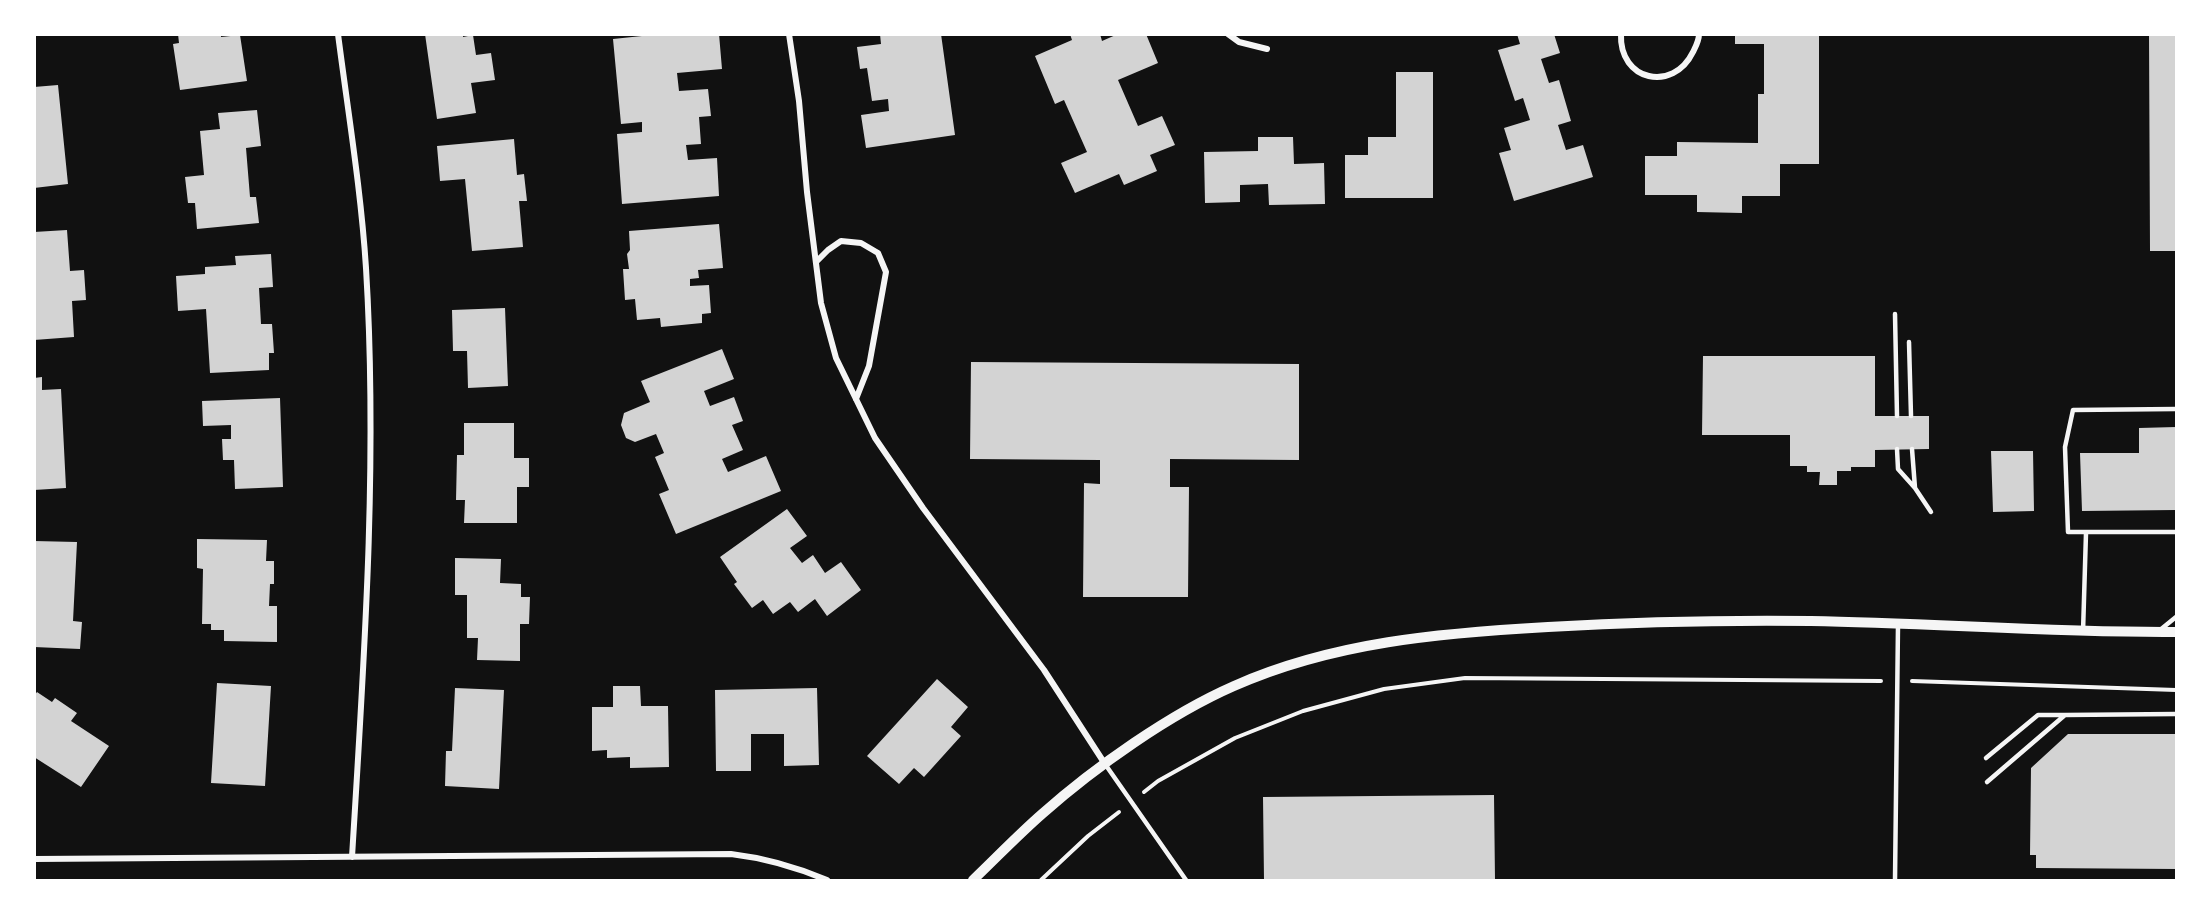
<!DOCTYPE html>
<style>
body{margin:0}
#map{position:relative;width:2211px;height:915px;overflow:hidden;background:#111;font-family:Barlow,sans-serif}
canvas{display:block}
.frame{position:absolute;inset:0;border:36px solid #fff;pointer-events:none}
</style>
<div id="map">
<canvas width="2211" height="915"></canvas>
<div class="frame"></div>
</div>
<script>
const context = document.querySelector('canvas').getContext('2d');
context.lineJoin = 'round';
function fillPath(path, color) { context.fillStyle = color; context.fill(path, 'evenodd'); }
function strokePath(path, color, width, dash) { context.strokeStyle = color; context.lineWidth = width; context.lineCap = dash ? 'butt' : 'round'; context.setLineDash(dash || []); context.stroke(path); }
fillPath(new Path2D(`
 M 178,34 L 221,34 L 221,37 L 240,35 L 247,81 L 180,90 L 173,44 L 179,43 Z
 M 425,34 L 463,34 L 463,37 L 473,35 L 476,55 L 491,53 L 495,80 L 471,83 L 476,113 L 437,119 Z
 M 661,34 L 719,34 L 722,69 L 677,73 L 679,91 L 708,89 L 711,116 L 699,117 L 701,144 L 686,145 L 688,160 L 717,158 L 719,196 L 622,204 L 617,134 L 642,132 L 642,122 L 621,124 L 613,39 Z
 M 880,34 L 941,34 L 955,135 L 866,148 L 861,115 L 889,111 L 888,99 L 872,101 L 867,68 L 860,69 L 857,47 L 881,44 Z
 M 1070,34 L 1100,34 L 1102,41 L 1118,34 L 1146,34 L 1158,63 L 1118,80 L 1138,126 L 1162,116 L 1175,145 L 1150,155 L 1157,171 L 1124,185 L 1119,174 L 1075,193 L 1061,163 L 1087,152 L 1064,100 L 1055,104 L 1035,56 L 1072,40 Z
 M 1517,34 L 1554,34 L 1560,53 L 1541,59 L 1549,83 L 1559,80 L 1571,121 L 1558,125 L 1566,150 L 1583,145 L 1593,177 L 1514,201 L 1499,153 L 1511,150 L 1504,128 L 1530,120 L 1523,98 L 1515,101 L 1498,50 L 1520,44 Z
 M 1735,34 L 1819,34 L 1819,164 L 1780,164 L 1780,196 L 1742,196 L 1742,213 L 1697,212 L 1697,195 L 1645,195 L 1645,156 L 1677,156 L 1677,142 L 1758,143 L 1758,94 L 1764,94 L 1764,44 L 1735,44 Z
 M 2149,34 L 2176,34 L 2176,251 L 2150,251 Z
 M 1396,72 L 1433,72 L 1433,198 L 1345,198 L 1345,155 L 1368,155 L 1368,137 L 1396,137 Z
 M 58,85 L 68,184 L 34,188 L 34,87 Z
 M 257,110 L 261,146 L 246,148 L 250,197 L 256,197 L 259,223 L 197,229 L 195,203 L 188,203 L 185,177 L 204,175 L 200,131 L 220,129 L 218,113 Z
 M 1258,137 L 1293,137 L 1294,164 L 1324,163 L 1325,204 L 1269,205 L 1268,184 L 1240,185 L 1240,202 L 1205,203 L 1204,152 L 1258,151 Z
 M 514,139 L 517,175 L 524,174 L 527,201 L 519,201 L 523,247 L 472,251 L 465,179 L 440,181 L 437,146 Z
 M 719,224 L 723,268 L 698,270 L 699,278 L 690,279 L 690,286 L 709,285 L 711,313 L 702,314 L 702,323 L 661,327 L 660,318 L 637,320 L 635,299 L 625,300 L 623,269 L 629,269 L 627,254 L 630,250 L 629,231 Z
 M 67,230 L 70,271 L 84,270 L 86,300 L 72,301 L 74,337 L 34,340 L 34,232 Z
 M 271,254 L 273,287 L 259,288 L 261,324 L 272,324 L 274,353 L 269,353 L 269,370 L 210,373 L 206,309 L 178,311 L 176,276 L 205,274 L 205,267 L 236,265 L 235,256 Z
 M 505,308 L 508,386 L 468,388 L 467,351 L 453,351 L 452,310 Z
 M 722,349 L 734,379 L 704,391 L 710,406 L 734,397 L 743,421 L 732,425 L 743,450 L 722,459 L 728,472 L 766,456 L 781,491 L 676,534 L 659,494 L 669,490 L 655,457 L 664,453 L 656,434 L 635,442 L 626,438 L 621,425 L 624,413 L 650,402 L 641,381 Z
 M 1703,356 L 1875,356 L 1875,416 L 1929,416 L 1929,449 L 1875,450 L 1875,467 L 1851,467 L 1851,471 L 1837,471 L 1837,485 L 1819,485 L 1820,472 L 1807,472 L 1807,466 L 1790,466 L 1790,435 L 1702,435 Z
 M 971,362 L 1299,364 L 1299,460 L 1170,459 L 1170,487 L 1189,487 L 1188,597 L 1083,597 L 1084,483 L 1100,484 L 1100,460 L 970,459 Z
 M 42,377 L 42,390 L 61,389 L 66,488 L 34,490 L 34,378 Z
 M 280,398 L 283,487 L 235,489 L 234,460 L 223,460 L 222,439 L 231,439 L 231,425 L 203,426 L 202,401 Z
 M 464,423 L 514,423 L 514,458 L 529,458 L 529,487 L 517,487 L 517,523 L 464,523 L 465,500 L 456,500 L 457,455 L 464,455 Z
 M 2176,427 L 2176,510 L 2082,511 L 2080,453 L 2139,453 L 2139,428 Z
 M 1991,451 L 2033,451 L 2034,511 L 1993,512 Z
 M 787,509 L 807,536 L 790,548 L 802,563 L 813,555 L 825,573 L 841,562 L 861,590 L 827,616 L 815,599 L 798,612 L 790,602 L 773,614 L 763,600 L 752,608 L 734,584 L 737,582 L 720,557 Z
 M 197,539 L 267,540 L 266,561 L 274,561 L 274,584 L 270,584 L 269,606 L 277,606 L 277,642 L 224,641 L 224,630 L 211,630 L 211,624 L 202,624 L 203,569 L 197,568 Z
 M 34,541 L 77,542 L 73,621 L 82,622 L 80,649 L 34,647 Z
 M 455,558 L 501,559 L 500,583 L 521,584 L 521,597 L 530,597 L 529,624 L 520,624 L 520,661 L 477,660 L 478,638 L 467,638 L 467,595 L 455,595 Z
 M 937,679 L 968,707 L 951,727 L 961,736 L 924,777 L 914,768 L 899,784 L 867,756 Z
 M 217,683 L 271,686 L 265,786 L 211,783 Z
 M 613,686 L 640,686 L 641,706 L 668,706 L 669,767 L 630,768 L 630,757 L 607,758 L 607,750 L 592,751 L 592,707 L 613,707 Z
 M 455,688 L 504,690 L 499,789 L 445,786 L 446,751 L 452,751 Z
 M 817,688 L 819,765 L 784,766 L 784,734 L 751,734 L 751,771 L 716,771 L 715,690 Z
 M 37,692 L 52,702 L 55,698 L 77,713 L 71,721 L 109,746 L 81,787 L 34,757 L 34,696 Z
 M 2068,734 L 2176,734 L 2176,869 L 2036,868 L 2036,855 L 2030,855 L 2031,768 Z
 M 1494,795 L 1495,880 L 1264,880 L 1263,797 Z`), '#d3d3d3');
strokePath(new Path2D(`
 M 1912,681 L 2176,690
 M 1144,792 L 1158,781 L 1235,738 L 1303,711 L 1384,689 L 1465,678 L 1881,681
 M 1041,880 L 1088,836 L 1119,812`), '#f5f5f5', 4);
strokePath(new Path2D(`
 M 1895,314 L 1897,416
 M 1909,342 L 1911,416
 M 2176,409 L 2073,410 L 2065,447 L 2068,532 L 2176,532
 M 1897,449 L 1898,469 L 1915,488
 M 1912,449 L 1915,488 L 1931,512
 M 2160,630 L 2176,617
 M 2083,632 L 2086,533
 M 1986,758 L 2038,715 L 2065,715
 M 1105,764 L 1186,880
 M 1987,782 L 2065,715 L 2176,714
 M 1895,880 L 1898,625`), '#f5f5f5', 4.5);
strokePath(new Path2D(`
 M 338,34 C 348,112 361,190 366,268 C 378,464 364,661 352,857
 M 789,34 L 799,101 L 807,192 L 821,303 L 836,358 L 875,438 L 923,508 L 1044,670 L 1105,764
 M 1228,34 L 1239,42 L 1267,49
 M 1621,34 C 1619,81 1673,93 1693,52 C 1696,46 1699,41 1699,34
 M 816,262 L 828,250 L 841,241 L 861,243 L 878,253 L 886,272 L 869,366 L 856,399
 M 34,859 L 731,854 C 765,858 796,867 827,880`), '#f5f5f5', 6);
strokePath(new Path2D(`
 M 973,880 C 996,858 1018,835 1042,814 C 1095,767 1170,714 1234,686 C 1333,642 1441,633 1548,627 C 1635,622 1723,620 1811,621 C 1933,623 2054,633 2176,632`), '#f5f5f5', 10);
</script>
